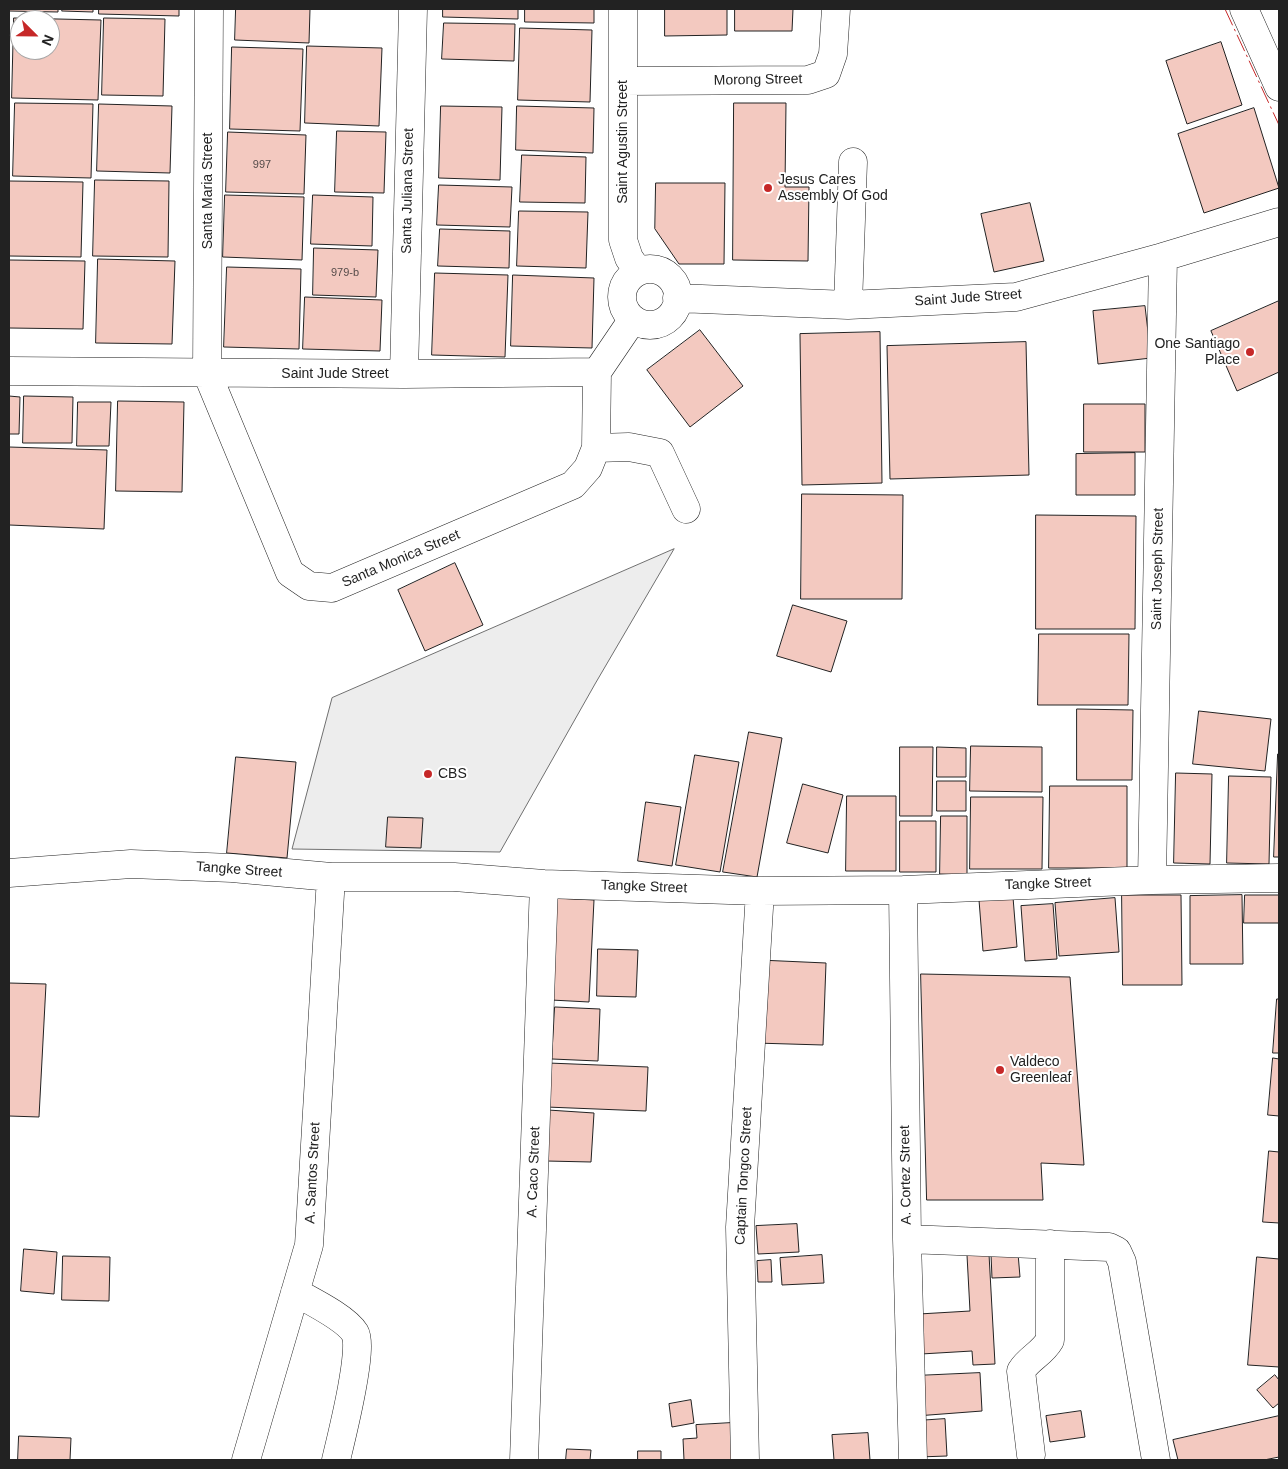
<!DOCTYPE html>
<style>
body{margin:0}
#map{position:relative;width:1288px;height:1469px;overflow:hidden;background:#fff;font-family:Helvetica,sans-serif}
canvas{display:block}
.frame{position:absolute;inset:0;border:10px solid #222;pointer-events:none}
.north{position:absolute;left:10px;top:10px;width:50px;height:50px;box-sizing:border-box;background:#fff;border:1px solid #a7a7a7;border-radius:50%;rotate:113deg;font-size:14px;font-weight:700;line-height:20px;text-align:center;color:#222}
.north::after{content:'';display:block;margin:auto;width:18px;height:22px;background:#c62828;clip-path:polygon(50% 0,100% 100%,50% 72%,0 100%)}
</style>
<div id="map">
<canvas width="1288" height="1469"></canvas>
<div class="frame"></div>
<div class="north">N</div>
</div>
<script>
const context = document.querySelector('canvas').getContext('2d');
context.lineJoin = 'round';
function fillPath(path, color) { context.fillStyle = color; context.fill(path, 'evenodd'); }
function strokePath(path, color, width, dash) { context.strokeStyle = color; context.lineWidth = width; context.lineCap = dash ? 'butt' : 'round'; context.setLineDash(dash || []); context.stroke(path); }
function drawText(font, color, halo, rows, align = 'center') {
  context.font = font + ' Helvetica,sans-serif'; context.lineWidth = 4; context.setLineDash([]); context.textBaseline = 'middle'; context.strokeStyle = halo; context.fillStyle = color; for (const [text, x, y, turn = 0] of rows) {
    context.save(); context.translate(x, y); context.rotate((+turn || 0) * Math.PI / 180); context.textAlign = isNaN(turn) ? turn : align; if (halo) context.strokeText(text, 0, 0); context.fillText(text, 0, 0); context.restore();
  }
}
const parking = new Path2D(`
 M 674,549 L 595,684 L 500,852 L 292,849 L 332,698 Z`);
fillPath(parking, '#ededed');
strokePath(parking, '#6f6f6f', 1);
const building = new Path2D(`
 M 9,9 L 58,9 L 58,12 L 9,11 Z
 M 63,9 L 93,9 L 93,12 L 62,11 Z
 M 99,9 L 179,9 L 179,16 L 99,14 Z
 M 236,9 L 310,9 L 309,43 L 235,40 Z
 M 443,9 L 518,9 L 518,19 L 443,17 Z
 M 525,9 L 594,9 L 594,23 L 525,22 Z
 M 665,9 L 727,9 L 727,35 L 665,36 Z
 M 735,9 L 793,9 L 792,31 L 735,31 Z
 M 14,18 L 101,20 L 98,100 L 12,98 ZM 20,20 L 50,20 L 50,50 L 20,50 Z
 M 104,18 L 165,19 L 163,96 L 102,95 Z
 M 444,23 L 515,24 L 514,61 L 442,59 Z
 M 520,28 L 592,30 L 590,102 L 518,100 Z
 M 1221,42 L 1242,105 L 1187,124 L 1166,61 Z
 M 307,46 L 382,48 L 379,126 L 305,123 Z
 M 232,47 L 303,49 L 300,131 L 230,129 Z
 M 15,103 L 93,104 L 91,178 L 13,176 Z
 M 734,103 L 786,103 L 785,187 L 809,187 L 808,261 L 733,260 Z
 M 99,104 L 172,106 L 170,173 L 97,171 Z
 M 441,106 L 502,107 L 500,180 L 439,178 Z
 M 517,106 L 594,108 L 593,153 L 516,150 Z
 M 1254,108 L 1279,188 L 1204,213 L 1178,134 Z
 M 337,131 L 386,132 L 384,193 L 335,192 Z
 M 228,132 L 306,135 L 304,194 L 226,192 Z
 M 522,155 L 586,157 L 585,203 L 520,202 Z
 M 95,180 L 169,181 L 168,257 L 93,256 Z
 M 9,181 L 83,182 L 81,257 L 9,256 Z
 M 656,183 L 725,183 L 724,264 L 679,264 L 655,229 Z
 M 439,185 L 512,187 L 510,227 L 437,225 Z
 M 225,195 L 304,197 L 302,260 L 223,257 Z
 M 313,195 L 373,197 L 372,246 L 311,244 Z
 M 1030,203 L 1044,261 L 994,272 L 981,214 Z
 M 519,211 L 588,212 L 586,268 L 517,266 Z
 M 440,229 L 510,231 L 509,268 L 438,266 Z
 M 314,248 L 378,250 L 376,297 L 313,295 Z
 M 98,259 L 175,261 L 172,344 L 96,343 Z
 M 9,260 L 85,261 L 83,329 L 9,328 Z
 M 227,267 L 301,269 L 299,349 L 224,347 Z
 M 435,273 L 508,275 L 505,357 L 432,355 Z
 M 513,275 L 594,278 L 592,348 L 511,346 Z
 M 305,297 L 382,300 L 380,351 L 303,349 Z
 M 1279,301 L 1279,372 L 1237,391 L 1211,331 Z
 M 1145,306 L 1151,358 L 1098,364 L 1093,311 Z
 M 700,330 L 743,386 L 690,427 L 647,370 Z
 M 880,332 L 882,483 L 802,485 L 800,334 Z
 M 1026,342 L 1029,475 L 890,479 L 887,346 Z
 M 9,396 L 20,397 L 19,434 L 9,434 Z
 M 24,396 L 73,397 L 72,443 L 23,443 Z
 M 118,401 L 184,402 L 182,492 L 116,491 Z
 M 78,402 L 111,402 L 109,446 L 77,446 Z
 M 1084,404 L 1145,404 L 1145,452 L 1084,452 Z
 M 9,447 L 107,450 L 104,529 L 9,525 Z
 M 1135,453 L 1135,495 L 1076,495 L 1076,454 Z
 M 802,494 L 903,495 L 902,599 L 801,599 Z
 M 1036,515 L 1136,516 L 1135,629 L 1036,629 Z
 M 455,563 L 483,625 L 425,651 L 398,590 Z
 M 793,605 L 847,621 L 831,672 L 777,656 Z
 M 1039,634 L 1129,634 L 1128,705 L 1038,705 Z
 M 1077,709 L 1133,710 L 1132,780 L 1077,780 Z
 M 1199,711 L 1271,719 L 1265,771 L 1193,764 Z
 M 749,732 L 782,738 L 757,877 L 723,872 Z
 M 971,746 L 1042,747 L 1042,792 L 970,791 Z
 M 900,747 L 933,747 L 932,816 L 900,816 Z
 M 937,747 L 966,748 L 966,777 L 937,777 Z
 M 1278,754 L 1279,754 L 1279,857 L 1274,857 Z
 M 695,755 L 739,762 L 720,872 L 676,865 Z
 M 236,757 L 296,762 L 287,858 L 227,853 Z
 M 1176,773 L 1212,774 L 1210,864 L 1174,863 Z
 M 1229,776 L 1271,777 L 1269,864 L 1227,863 Z
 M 937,781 L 966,781 L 966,811 L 937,811 Z
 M 803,784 L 843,795 L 828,853 L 787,843 Z
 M 1050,786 L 1127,786 L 1127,868 L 1049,868 Z
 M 847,796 L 896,796 L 896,871 L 846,871 Z
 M 971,797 L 1043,797 L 1042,869 L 970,869 Z
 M 646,802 L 681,807 L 672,866 L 638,861 Z
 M 941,816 L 967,816 L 967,875 L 940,874 Z
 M 388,817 L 423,818 L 421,848 L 386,847 Z
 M 900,821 L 936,821 L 936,872 L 900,872 Z
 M 1122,895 L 1181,895 L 1182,985 L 1123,985 Z
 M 1242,895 L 1243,964 L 1190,964 L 1190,896 Z
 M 1245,895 L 1279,895 L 1279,923 L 1244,923 Z
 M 1013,897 L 1017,947 L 983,951 L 979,900 Z
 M 556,898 L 594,900 L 589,1002 L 551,1000 Z
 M 1115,898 L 1119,952 L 1059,956 L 1055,903 Z
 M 1053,904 L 1057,959 L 1025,961 L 1021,906 Z
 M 598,949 L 638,950 L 636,997 L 597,996 Z
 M 759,960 L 826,963 L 823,1045 L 755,1043 Z
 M 921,974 L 1070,977 L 1084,1165 L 1041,1163 L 1043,1200 L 927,1200 Z
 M 9,983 L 46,984 L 39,1117 L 9,1116 Z
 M 1277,999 L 1279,999 L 1279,1053 L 1273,1053 Z
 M 555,1007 L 600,1009 L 598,1061 L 552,1059 Z
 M 1273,1058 L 1279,1059 L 1279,1116 L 1268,1115 Z
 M 548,1063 L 648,1067 L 646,1111 L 546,1107 Z
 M 548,1110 L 594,1113 L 591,1162 L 546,1161 Z
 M 1269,1151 L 1279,1152 L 1279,1223 L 1263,1222 Z
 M 797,1224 L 799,1252 L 758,1254 L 756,1226 Z
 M 24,1249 L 57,1252 L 54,1294 L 21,1291 Z
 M 1018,1253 L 1020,1277 L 992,1278 L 991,1254 Z
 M 989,1254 L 995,1364 L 973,1365 L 972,1351 L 921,1354 L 919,1314 L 970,1311 L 967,1255 Z
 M 822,1255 L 824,1283 L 782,1285 L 780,1258 Z
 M 63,1256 L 110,1257 L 109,1301 L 62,1300 Z
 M 1257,1257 L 1279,1259 L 1279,1367 L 1248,1365 Z
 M 771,1260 L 772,1282 L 758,1282 L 757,1261 Z
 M 980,1373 L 982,1411 L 916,1416 L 914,1376 Z
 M 1275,1375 L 1279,1380 L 1279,1403 L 1273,1408 L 1257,1390 Z
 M 691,1400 L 694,1423 L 672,1427 L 669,1404 Z
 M 1081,1411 L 1085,1437 L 1050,1442 L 1046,1416 Z
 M 1279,1416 L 1279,1457 L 1264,1460 L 1178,1460 L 1173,1440 Z
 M 945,1419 L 947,1456 L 918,1457 L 916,1421 Z
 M 731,1423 L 734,1460 L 684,1460 L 683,1439 L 697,1438 L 696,1425 Z
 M 868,1433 L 870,1460 L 834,1460 L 832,1435 Z
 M 19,1436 L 71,1438 L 70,1460 L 18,1460 Z
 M 567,1449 L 591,1450 L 590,1460 L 566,1460 Z
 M 638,1451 L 661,1451 L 661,1460 L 638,1460 Z`);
fillPath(building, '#f3c9c0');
strokePath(building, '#222', 1);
const minor = new Path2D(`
 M 209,9 L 207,373 L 290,573 L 309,586 L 332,588 L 573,485 L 588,468 L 596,448 L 597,372
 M 623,9 L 623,240 L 629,258 L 638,271
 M 623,81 L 808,80 L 826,74 L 833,54 L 836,9
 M622 297a28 28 0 1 1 56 0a28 28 0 1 1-56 0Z
 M 677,298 L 848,305 L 1016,297 L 1163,257 L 1279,222
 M 848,305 L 853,162
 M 9,371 L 404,374 L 597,372
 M 597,372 L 633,319
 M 404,374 L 413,9
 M 596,448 L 629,447 L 660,453 L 686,509
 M 9,873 L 131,864 L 232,868 L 331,877 L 454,877 L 544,884 L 760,891 L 903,890 L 1152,880 L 1279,878
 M 1152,880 L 1163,257
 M 903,890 L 907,1239 L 913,1460
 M 907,1239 L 1109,1247 L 1117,1251 L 1122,1262 L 1156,1460
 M 295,1292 C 311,1301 346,1318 355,1333 C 364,1348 341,1439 336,1460
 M 1031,1455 L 1021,1371 C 1029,1358 1042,1354 1050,1340 L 1050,1244
 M 246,1460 L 309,1245 L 331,877
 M 524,1460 L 544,884
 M 745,1460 L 740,1227 L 760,891`);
const major = new Path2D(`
 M 1244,9 L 1279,87`);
strokePath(minor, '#222', 29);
strokePath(major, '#222', 29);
strokePath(minor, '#fff', 28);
strokePath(major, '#fff', 28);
strokePath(new Path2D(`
 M 1225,9 L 1279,125`), '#c62828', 1, [18, 4, 2.5, 4]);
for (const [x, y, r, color] of [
 [768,188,5,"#c62828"],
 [1250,352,5,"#c62828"],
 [428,774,5,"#c62828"],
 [1000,1070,5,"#c62828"]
]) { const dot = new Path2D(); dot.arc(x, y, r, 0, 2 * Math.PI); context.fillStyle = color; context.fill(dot); strokePath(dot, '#fff', 2); }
drawText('11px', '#564c4a', null, [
 ["997",262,165],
 ["979-b",345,273]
]);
drawText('14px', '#222', '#fff', [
 ["Morong Street",758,80,-1],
 ["Saint Agustin Street",623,142,-90],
 ["Santa Maria Street",208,191,-90],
 ["Santa Juliana Street",408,191,-89],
 ["Saint Jude Street",968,298,-4],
 ["Saint Jude Street",335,374],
 ["Santa Monica Street",401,559,-23],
 ["Saint Joseph Street",1158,569,-89],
 ["Tangke Street",239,870,4],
 ["Tangke Street",1048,884,-2],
 ["Tangke Street",644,887,2],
 ["A. Caco Street",534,1172,-88],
 ["A. Santos Street",313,1173,-87],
 ["A. Cortez Street",906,1175,-91],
 ["Captain Tongco Street",744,1176,-87]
]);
drawText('14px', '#222', '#fff', [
 ["Jesus Cares",778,180],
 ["Assembly Of God",778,196],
 ["One Santiago",1240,344,"right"],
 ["Place",1240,360,"right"],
 ["CBS",438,774],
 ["Valdeco",1010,1062],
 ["Greenleaf",1010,1078]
], 'left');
</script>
